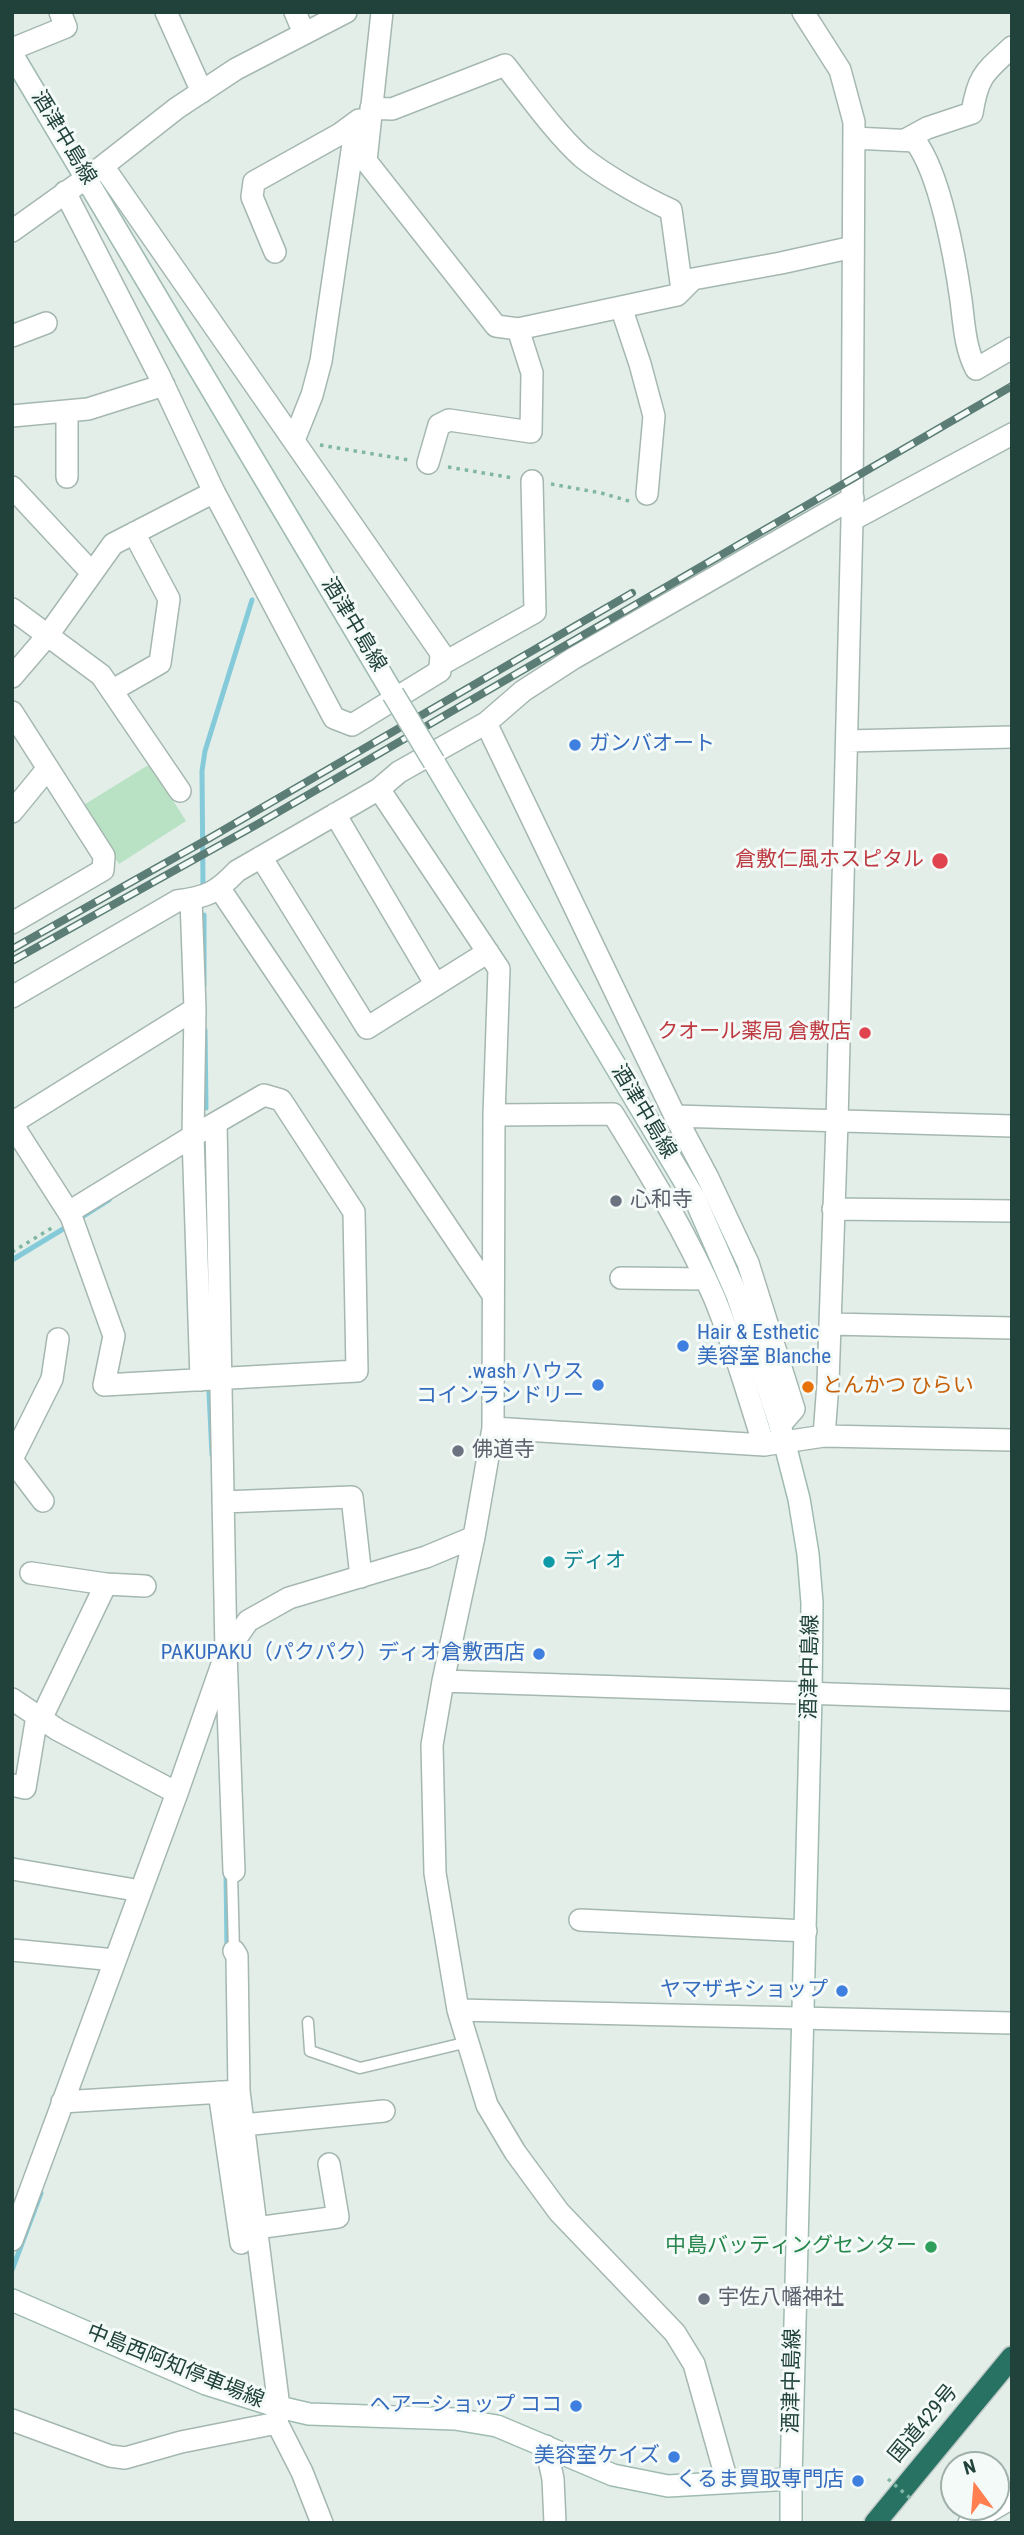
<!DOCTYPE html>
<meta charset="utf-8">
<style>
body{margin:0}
#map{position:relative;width:1024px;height:2535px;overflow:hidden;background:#e3eee9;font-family:"Roboto Condensed",sans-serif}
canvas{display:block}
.frame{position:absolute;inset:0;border:14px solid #20423a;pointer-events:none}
.north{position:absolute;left:940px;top:2451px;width:70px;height:70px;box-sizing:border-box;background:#f4faf7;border:2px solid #9fb0ab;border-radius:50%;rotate:344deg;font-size:19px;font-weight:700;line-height:28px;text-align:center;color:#20423a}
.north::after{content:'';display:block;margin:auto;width:24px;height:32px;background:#ff7f50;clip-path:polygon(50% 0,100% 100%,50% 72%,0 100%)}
</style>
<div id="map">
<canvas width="1024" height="2535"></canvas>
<div class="frame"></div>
<div class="north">N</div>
</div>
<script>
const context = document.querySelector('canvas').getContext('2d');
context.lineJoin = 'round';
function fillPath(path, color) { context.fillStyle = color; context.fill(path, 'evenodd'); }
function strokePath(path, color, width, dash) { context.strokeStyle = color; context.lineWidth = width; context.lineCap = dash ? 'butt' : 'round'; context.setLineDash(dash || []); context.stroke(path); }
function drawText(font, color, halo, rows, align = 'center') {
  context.font = font + ' "Roboto Condensed","Noto Sans JP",sans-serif'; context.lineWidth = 6; context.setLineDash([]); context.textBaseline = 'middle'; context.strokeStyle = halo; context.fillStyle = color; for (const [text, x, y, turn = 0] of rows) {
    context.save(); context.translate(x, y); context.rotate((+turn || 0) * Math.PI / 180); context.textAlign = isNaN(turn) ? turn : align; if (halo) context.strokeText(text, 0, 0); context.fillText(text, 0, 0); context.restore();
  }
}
fillPath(new Path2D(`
 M 150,764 L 186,821 L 119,864 L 82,806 Z`), '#b9e2c5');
strokePath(new Path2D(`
 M 203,886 L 202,771 L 205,751 L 252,600
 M 204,915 L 204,985
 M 205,1030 L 206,1108
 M 206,1152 L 206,1225
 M 79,1219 L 109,1200
 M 12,1260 L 68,1226
 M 209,1392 L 212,1455
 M 226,1873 L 227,1948
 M 12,2270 L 41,2193`), '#84cad9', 5);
const lane = new Path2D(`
 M 234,1951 L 232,1873 L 234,1871
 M 308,2022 L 310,2051 L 360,2068 L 468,2042`);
const street = new Path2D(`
 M 166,12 L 202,92
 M 295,12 L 304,33
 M 382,12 L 366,161 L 496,326 L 518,329 L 621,307 L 677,295 L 693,279 L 781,263 L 853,247
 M 803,12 L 840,70 L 854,122 L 852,520 L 837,1122 L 828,1383 L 824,1436
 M 12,49 L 66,27 L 60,12
 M 371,108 L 392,109 L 505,65 C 527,93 556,134 582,157 C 604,175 645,198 671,210 L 682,290
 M 854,138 L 915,141 C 940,173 955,258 961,300 C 964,324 965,348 976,369 L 1012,348
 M 905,140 L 927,128 L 972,113 C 978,75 985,72 1012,47
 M 65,192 L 159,375 L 214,492 L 334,718 L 352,725 L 440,671 L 441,653 L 103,166
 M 12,231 L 103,166 L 177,108 L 236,69 L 346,12
 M 275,252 L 252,197 L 254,182 L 340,134 L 359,120
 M 621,307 L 640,364 L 654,416 L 647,494
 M 12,336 L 46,323
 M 67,411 L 67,477
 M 12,416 L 88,409 L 164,385
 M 294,440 L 312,395 L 321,361 L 353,144 L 353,125
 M 428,463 L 439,425 L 449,420 L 531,432 L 532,373 L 518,329
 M 12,487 L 92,573
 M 852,520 L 1012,434
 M 12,609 L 101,675 L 180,791
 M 440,665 L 535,612 L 532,481
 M 12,677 L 48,635 L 113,544 L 214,492
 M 113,690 L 160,663 L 169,599 L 134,533
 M 12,712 L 104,856 L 103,870 L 12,923
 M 486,723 L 675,1116 L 708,1178 L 748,1263 L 794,1409 L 780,1425
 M 847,741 L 1012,737
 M 12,812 L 48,768
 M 335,814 L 436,985
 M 261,857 L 367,1028 L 488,952
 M 220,889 L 493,1295
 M 191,899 L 195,1009 L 193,1136 L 201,1380
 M 12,997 L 177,901 C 207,897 216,893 237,871 L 379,789
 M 494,1115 L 613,1114 C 650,1174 686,1233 714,1297 C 734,1345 748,1396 764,1445
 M 675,1116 L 1012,1126
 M 12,1123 L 195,1009
 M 216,1123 L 226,1653 L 234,1871
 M 12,1124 L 71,1216 L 114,1336 L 104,1385 L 357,1371 L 354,1212 L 281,1100 L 264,1095 L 193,1136 L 69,1212
 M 833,1209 L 1012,1211
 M 621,1278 L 705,1279
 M 830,1324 L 1012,1328
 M 493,1428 L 764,1445 L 824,1436 L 1012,1440
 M 12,1459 L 52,1379 L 58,1339
 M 12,1460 L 43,1501
 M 223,1502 L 352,1497 L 361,1577
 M 31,1573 L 106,1584 L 41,1719
 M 106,1584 L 145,1586
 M 443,1681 L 1012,1700
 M 12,1699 L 58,1730 L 177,1793
 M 12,1785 L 25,1788 L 37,1716
 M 12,1869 L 141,1891
 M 580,1920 L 806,1931
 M 12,1950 L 115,1960
 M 458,2010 L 1012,2023
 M 219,2092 L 241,2243
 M 62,2102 L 239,2091
 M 243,2125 L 384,2111
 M 256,2228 L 338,2217 L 329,2164
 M 12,2240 L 177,1793 L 226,1653 L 248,1621 L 289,1598 L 426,1557 L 474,1537
 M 12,2420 L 110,2456 L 125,2458 L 181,2442 L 277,2423 L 279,2407 L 239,2091 L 237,1956 L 234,1951
 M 277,2423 L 302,2472 L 322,2523
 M 546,2446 L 553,2479 L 555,2523
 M 727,2481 L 694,2364 L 675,2333 L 559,2212 L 515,2152 L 487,2105 L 458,2010 L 435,1873 L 432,1745 L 443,1681 L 474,1537 L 493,1428 L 494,1115 L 499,969 L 379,789 L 399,772 L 486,723 L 523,691 L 574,658 L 853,498
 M 969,2523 L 1012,2498`);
const secondary = new Path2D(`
 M 12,54 L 393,694
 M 434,762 L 695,1199 L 737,1295 L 780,1425 L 799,1499 L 808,1554 L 812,1603 L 811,1695 L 791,2479 L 791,2523
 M 12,2300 L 206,2384 L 279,2407 L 309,2414 L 455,2419 L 497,2426 L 613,2475 L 668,2486 L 791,2479`);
const highway = new Path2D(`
 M 875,2523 L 1012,2357`);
strokePath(lane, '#a5b7b1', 13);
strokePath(street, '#a5b7b1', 24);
strokePath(secondary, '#9fbbb2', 24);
strokePath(highway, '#c1cac8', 24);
strokePath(new Path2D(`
 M 320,445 L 409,460
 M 448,467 L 513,478
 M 551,484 L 601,493 L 629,501
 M 12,1252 L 55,1226`), '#7fb6a6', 3.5, [3.5, 5]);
strokePath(lane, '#fff', 10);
strokePath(street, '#fff', 21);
strokePath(secondary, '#fff', 21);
strokePath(highway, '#287264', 21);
const rail = new Path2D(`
 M 12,949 L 208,839 L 632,593
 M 12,961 L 256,825 L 1012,386`);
strokePath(rail, '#5b7d75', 8);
strokePath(rail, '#f4faf7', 5, [16]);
const secondaryBridge = new Path2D(`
 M 393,694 L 434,762`);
strokePath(secondaryBridge, '#9fbbb2', 24, []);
strokePath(new Path2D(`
 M 888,2479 L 910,2498`), '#7fb6a6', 3.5, [3.5, 5]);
strokePath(secondaryBridge, '#fff', 21);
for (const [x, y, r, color] of [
 [575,745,7,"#3f7fe0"],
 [940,861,9,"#e0444e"],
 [865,1033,7,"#e0444e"],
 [616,1201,7,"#6b7280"],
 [683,1346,7,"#3f7fe0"],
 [598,1385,7,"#3f7fe0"],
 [808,1387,7,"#e8710a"],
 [458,1451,7,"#6b7280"],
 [549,1562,7,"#0f9aa8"],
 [539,1654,7,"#3f7fe0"],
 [842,1991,7,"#3f7fe0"],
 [931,2247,7,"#2e9e5b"],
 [704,2299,7,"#6b7280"],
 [576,2406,7,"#3f7fe0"],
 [674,2457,7,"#3f7fe0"],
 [858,2481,7,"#3f7fe0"]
]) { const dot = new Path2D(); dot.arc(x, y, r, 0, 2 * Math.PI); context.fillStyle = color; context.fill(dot); strokePath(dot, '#f4faf7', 2.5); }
drawText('21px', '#20423a', '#f4faf7', [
 ["酒津中島線",63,138,59],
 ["酒津中島線",353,625,59],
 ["酒津中島線",643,1112,59],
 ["酒津中島線",811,1667,-89],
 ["中島西阿知停車場線",175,2367,22],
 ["酒津中島線",793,2381,-89],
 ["国道429号",924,2424,-50]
]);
drawText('21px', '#366cbe', '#f4faf7', [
 ["ガンバオート",589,745,"left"],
 ["Hair & Esthetic",697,1334,"left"],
 ["美容室 Blanche",697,1358,"left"],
 [".wash ハウス",584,1373],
 ["コインランドリー",584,1397],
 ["PAKUPAKU（パクパク）ディオ倉敷西店",525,1654],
 ["ヤマザキショップ",828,1991],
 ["ヘアーショップ ココ",562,2406],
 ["美容室ケイズ",660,2457],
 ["くるま買取専門店",844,2481]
], 'right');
drawText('21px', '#be3a42', '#f4faf7', [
 ["倉敷仁風ホスピタル",924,861],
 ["クオール薬局 倉敷店",851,1033]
], 'right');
drawText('21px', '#5b616d', '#f4faf7', [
 ["心和寺",630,1201],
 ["佛道寺",472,1451],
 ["宇佐八幡神社",718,2299]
], 'left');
drawText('21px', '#c56008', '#f4faf7', [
 ["とんかつ ひらい",822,1387]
], 'left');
drawText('21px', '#0d838f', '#f4faf7', [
 ["ディオ",563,1562]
], 'left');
drawText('21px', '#27864d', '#f4faf7', [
 ["中島バッティングセンター",917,2247]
], 'right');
</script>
